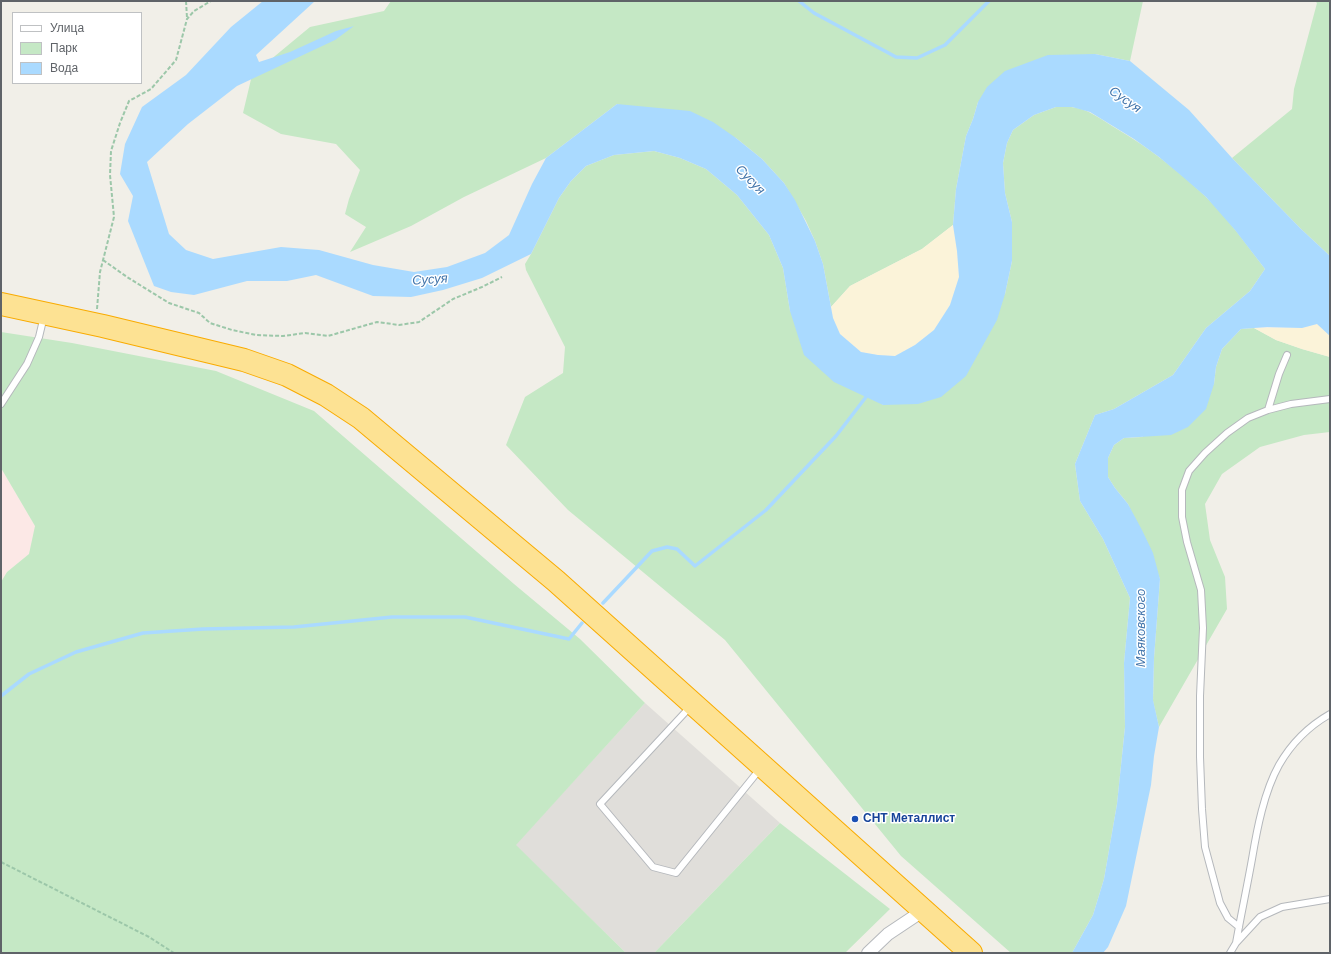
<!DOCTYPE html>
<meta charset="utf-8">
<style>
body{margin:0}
#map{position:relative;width:1331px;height:954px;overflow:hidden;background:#f1efe8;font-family:Helvetica,sans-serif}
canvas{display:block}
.frame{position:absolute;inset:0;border:2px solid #5f6368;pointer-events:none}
.legend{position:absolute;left:12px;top:12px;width:130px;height:72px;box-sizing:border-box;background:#fff;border:1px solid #bfc1c3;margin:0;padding:5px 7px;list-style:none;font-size:12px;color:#5f6368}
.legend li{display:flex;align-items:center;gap:8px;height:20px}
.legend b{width:20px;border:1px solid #bfc1c3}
</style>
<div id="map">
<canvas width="1331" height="954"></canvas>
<div class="frame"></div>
<ul class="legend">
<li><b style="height:5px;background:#fff"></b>Улица</li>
<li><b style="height:11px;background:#c5e8c5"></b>Парк</li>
<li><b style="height:11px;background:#aadaff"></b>Вода</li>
</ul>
</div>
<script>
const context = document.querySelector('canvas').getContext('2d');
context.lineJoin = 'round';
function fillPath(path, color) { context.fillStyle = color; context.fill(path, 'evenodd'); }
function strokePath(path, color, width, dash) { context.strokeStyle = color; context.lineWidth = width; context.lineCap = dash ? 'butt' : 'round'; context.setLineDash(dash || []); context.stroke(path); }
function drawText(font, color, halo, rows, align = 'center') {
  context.font = font + ' Helvetica,sans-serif'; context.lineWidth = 3; context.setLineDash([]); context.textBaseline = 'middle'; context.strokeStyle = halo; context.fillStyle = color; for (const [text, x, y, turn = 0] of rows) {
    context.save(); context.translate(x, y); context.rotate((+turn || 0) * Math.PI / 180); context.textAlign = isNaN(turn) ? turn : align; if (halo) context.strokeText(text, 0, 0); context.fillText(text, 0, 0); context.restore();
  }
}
fillPath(new Path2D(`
 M 645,703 L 780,823 L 654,953 L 626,953 L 515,845 Z`), '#e0deda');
fillPath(new Path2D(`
 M 1,468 L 35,526 L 29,554 L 7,572 L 1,582 Z`), '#fce8e6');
fillPath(new Path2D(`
 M 391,1 L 1143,1 L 1130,61 L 1095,54 L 978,102 L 973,119 L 966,136 L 956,189 L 953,225 L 922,249 L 850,286 L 831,307 L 823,264 L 815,241 L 806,221 L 784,183 L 762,159 L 736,138 L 617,104 L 546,158 L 464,197 L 411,226 L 350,252 L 366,227 L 345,214 L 349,199 L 360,170 L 336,144 L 281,134 L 243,113 L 252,75 L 310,27 L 384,11 Z
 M 1315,1 L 1330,1 L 1330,256 L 1300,228 L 1232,158 L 1292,109 L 1294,89 L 1317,3 Z
 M 1056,107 C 1061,107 1066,106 1071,107 C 1088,108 1103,121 1117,129 C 1149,148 1178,170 1205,196 C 1227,217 1246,244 1265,269 L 1250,291 L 1206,328 L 1173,375 L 1114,409 L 1095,415 L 1075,464 L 1080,501 L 1103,539 L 1130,598 L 1124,663 L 1125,727 L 1117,804 L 1104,879 L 1093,915 L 1072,953 L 1011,953 L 901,856 L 725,640 L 568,510 L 506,445 L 525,397 L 563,373 L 565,347 L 526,270 L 525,264 L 531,254 L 559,198 L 571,181 L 586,166 L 614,155 L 654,151 L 680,158 L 706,169 L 737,195 L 769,235 L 783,268 L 790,311 L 883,405 L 1005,294 L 1012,261 L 1012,222 L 1005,193 L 1003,163 L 1007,143 L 1013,130 L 1034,115 Z
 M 1254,328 L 1276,340 L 1302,349 L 1330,357 L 1330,432 L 1304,435 L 1260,447 L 1222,474 L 1205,504 L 1210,540 L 1225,577 L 1227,609 L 1159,727 L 1153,701 L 1154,658 L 1160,579 L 1128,504 L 1115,488 L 1108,477 L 1108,458 L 1114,445 L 1124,438 L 1142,437 L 1214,384 L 1216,367 L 1222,349 L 1241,329 Z
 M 1,332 L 72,343 L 216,371 L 314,411 L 514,584 L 580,639 L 645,703 L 516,845 L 626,953 L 1,953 L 1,582 L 7,572 L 29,554 L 35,526 L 1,468 Z
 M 780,823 L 890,909 L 845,953 L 654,953 Z`), '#c5e8c5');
fillPath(new Path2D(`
 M 953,225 L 957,251 L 959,277 L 950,305 L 934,330 L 915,345 L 895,356 L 878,355 L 861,352 L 840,334 L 833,318 L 831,307 L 850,286 L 922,249 Z
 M 1317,324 L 1330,336 L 1330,357 L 1302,349 L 1276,340 L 1254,328 L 1302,328 Z`), '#fbf3d9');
fillPath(new Path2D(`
 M 263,1 L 315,1 L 256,55 L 259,62 L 290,52 L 336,31 L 354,26 L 335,40 L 237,86 L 188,124 L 147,162 L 169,234 L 186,250 L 213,259 L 281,247 L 319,250 L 373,265 L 414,272 L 447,267 L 485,253 L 509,235 L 532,184 L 546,158 L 617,104 L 690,111 L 713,122 L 736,138 L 762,159 L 784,183 L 795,200 L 815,241 L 823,264 L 833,318 L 840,334 L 861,352 L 878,355 L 895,356 L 915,345 L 934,330 L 950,305 L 959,277 L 957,251 L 953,225 L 956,189 L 966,136 L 973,119 L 978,102 L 987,87 L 1005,71 L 1048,55 L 1095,54 L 1130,61 L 1189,110 L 1232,158 L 1300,228 L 1330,256 L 1330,336 L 1317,324 L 1302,328 L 1267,327 L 1241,329 L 1222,349 L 1216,367 L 1214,384 L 1206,409 L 1188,427 L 1171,435 L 1124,438 L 1114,445 L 1108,458 L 1108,477 L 1115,488 L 1128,504 L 1142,530 L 1153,553 L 1160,579 L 1154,658 L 1153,700 L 1159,727 L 1154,756 L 1151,785 L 1126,906 L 1108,947 L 1103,953 L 1072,953 L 1093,915 L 1104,879 L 1117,804 L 1125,727 L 1124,663 L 1130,598 L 1103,539 L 1080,501 L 1075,464 L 1095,415 L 1114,409 L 1173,375 L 1206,328 L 1250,291 L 1265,269 L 1235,230 L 1206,197 L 1183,177 L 1159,157 L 1134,139 L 1090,112 L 1072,107 L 1056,107 L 1034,115 L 1013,130 L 1007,143 L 1003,163 L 1005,193 L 1012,222 L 1012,261 L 1005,294 L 997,320 L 966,376 L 941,397 L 918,404 L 883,405 L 834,382 L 804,355 L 790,311 L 783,268 L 769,235 L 737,195 L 706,169 L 680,158 L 654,151 L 614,155 L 586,166 L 571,181 L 559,198 L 531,254 L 482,278 L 443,290 L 411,297 L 373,296 L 316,275 L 287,281 L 247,281 L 194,295 L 171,292 L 154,286 L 128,221 L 133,196 L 120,174 L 125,144 L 142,107 L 186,75 L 231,27 Z`), '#aadaff');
strokePath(new Path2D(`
 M 799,1 L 814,13 L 896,57 L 917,58 L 945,45 L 989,1
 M 603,603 L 652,551 L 667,547 L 677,549 L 695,566 L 766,510 L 836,436 L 866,397 L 866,394
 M 1,696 L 29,674 L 76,652 L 143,633 L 203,629 L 294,627 L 392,617 L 465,617 L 569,639 L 582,623`), '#aadaff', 3.5);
const lane = new Path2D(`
 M 1,404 L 27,364 L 39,337 L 44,316
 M 1268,410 L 1279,374 L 1287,355
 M 691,706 L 600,804 L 653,867 L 676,873 L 760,769
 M 1239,927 L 1228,918 L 1220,903 L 1205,847 L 1202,809 L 1200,757 L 1200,696 L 1203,628 L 1201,590 L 1187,542 L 1182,517 L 1182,490 L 1189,471 L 1205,453 L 1227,433 L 1248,418 L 1268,410 L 1291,404 L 1330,399
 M 1236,943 L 1260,917 L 1282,907 L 1330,899
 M 1230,953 L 1236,943 C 1241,915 1247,887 1252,859 C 1257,829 1264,792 1279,765 C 1291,744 1309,726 1330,714`);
const street = new Path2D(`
 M 868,953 L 888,934 L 924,910`);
const highway = new Path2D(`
 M 1,304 L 103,326 L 244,360 L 287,375 L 326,395 L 361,418 L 556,581 L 971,953`);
strokePath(lane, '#b5b8bc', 8);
strokePath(street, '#b5b8bc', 14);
strokePath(highway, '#f9ab00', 24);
strokePath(new Path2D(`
 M 186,1 L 187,18
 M 103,260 L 127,277 L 169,303 L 199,313 L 210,323 L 232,330 L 256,335 L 283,336 L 305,333 L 328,336 L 377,322 L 399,325 L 419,322 L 453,299 L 482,287 L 502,277
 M 97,309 L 100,272 L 114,217 L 110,175 L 111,151 L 120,123 L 129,101 L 151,89 L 176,60 L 187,19 L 194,11 L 211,1
 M 1,862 L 149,937 L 174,953`), '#9cc7a9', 2, [4, 2]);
strokePath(lane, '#fff', 6);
strokePath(street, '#fff', 12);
strokePath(highway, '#fde293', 22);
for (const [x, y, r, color] of [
 [855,819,4,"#1a4fb4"]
]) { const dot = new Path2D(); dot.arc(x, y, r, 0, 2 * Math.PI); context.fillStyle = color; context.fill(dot); strokePath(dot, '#fff', 1.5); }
drawText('bold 12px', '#164399', '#fff', [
 ["СНТ Металлист",863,819]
], 'left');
drawText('italic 13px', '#4174aa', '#fff', [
 ["Сусуя",1125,100,35],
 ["Сусуя",750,180,45],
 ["Сусуя",430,280,-4],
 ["Маяковского",1141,628,-90]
]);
</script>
